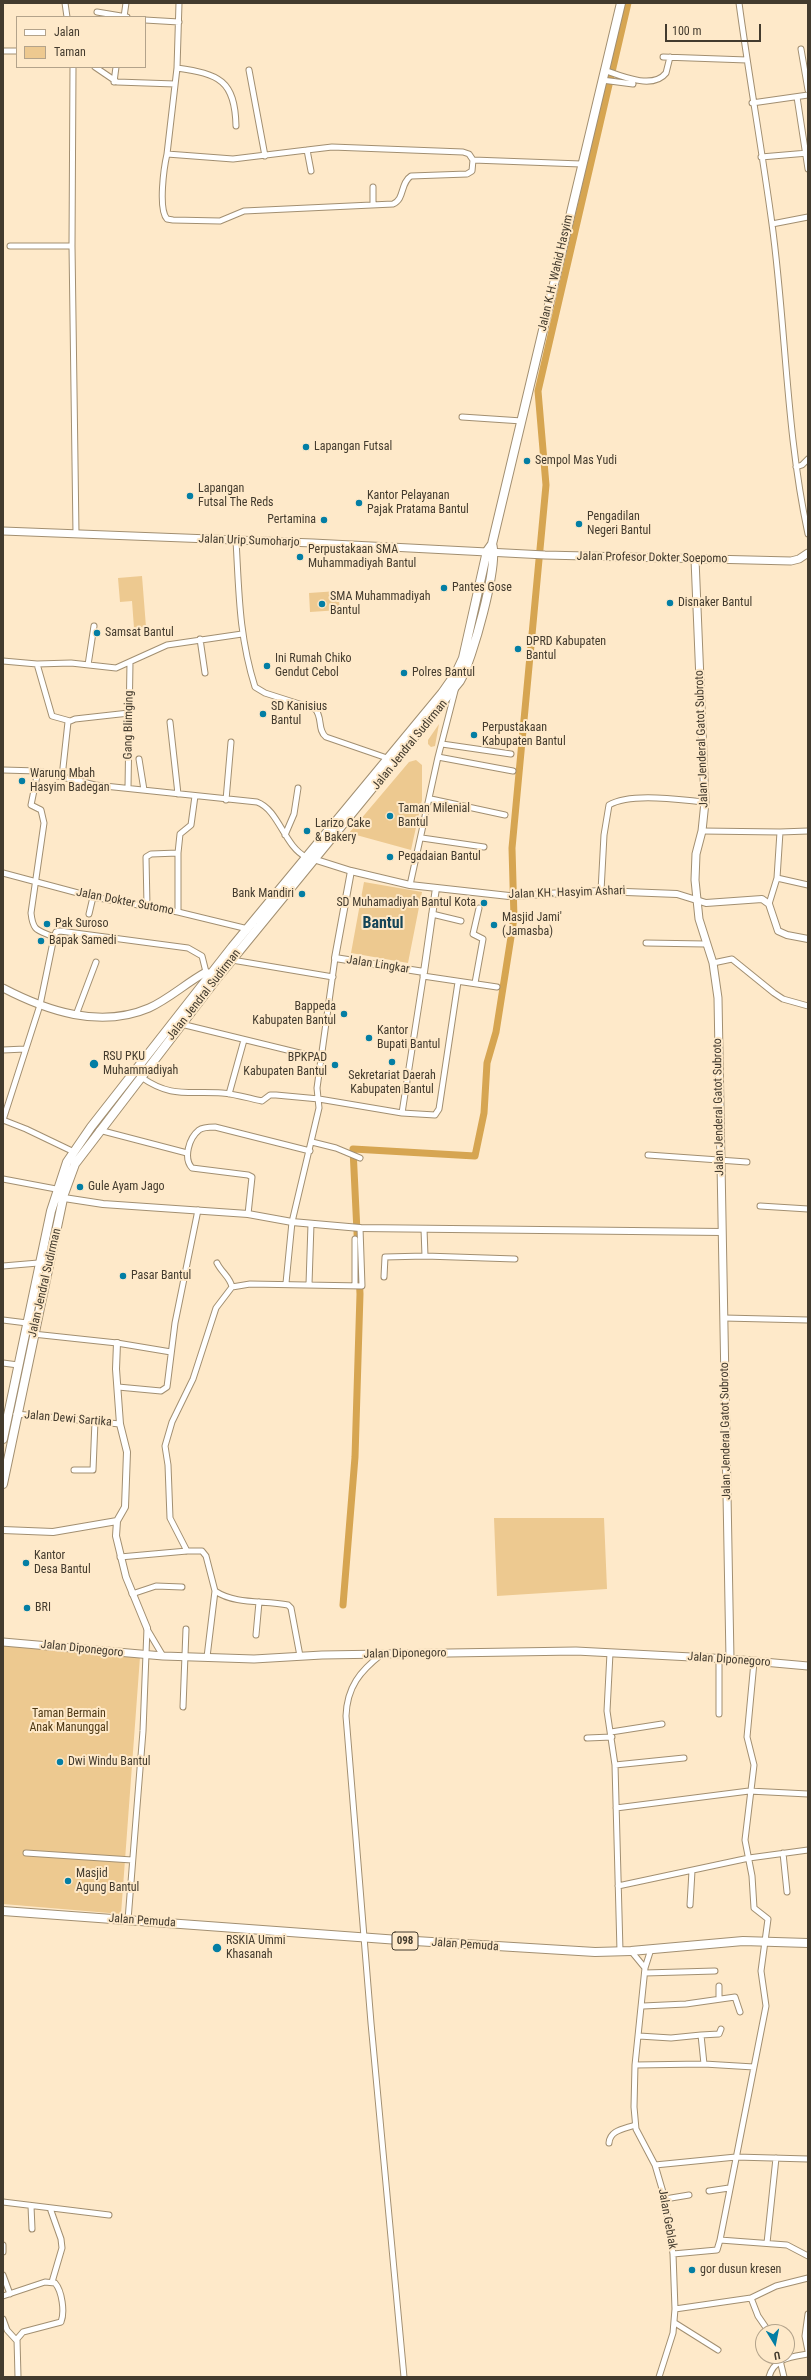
<!DOCTYPE html>
<style>
body{margin:0}
#map{position:relative;width:811px;height:2380px;overflow:hidden;background:#fee9c9;font-family:"Roboto Condensed",sans-serif}
canvas{display:block}
.frame{position:absolute;inset:0;border:4px solid #433b2e;pointer-events:none}
.legend{position:absolute;left:16px;top:16px;width:130px;height:52px;box-sizing:border-box;background:#fee9c9;border:1px solid #b3a38b;margin:0;padding:5px 7px;list-style:none;font-size:12px;color:#433b2e}
.legend li{display:flex;align-items:center;gap:8px;height:20px}
.legend b{width:20px;border:1px solid #b3a38b}
.north{position:absolute;left:755px;top:2324px;width:40px;height:40px;box-sizing:border-box;background:#fee9c9;border:1px solid #b3a38b;border-radius:50%;rotate:170deg;font-size:11px;font-weight:700;line-height:16px;text-align:center;color:#433b2e}
.north::after{content:'';display:block;margin:auto;width:14px;height:18px;background:#037ea4;clip-path:polygon(50% 0,100% 100%,50% 72%,0 100%)}
.scale{position:absolute;left:665px;top:24px;width:96px;height:18px;box-sizing:border-box;border:2px solid #433b2e;border-top:0;padding-left:5px;font-size:12px;line-height:14px;white-space:nowrap;color:#433b2e;-webkit-text-stroke:3px #fee9c9;paint-order:stroke}
</style>
<div id="map">
<canvas width="811" height="2380"></canvas>
<div class="frame"></div>
<ul class="legend">
<li><b style="height:5px;background:#fff"></b>Jalan</li>
<li><b style="height:11px;background:#edc990"></b>Taman</li>
</ul>
<div class="north">U</div>
<div class="scale">100 m</div>
</div>
<script>
const context = document.querySelector('canvas').getContext('2d');
context.lineJoin = 'round';
function fillPath(path, color) { context.fillStyle = color; context.fill(path, 'evenodd'); }
function strokePath(path, color, width, dash) { context.strokeStyle = color; context.lineWidth = width; context.lineCap = dash ? 'butt' : 'round'; context.setLineDash(dash || []); context.stroke(path); }
function drawText(font, color, halo, rows, align = 'center') {
  context.font = font + ' "Roboto Condensed",sans-serif'; context.lineWidth = 4; context.setLineDash([]); context.textBaseline = 'middle'; context.strokeStyle = halo; context.fillStyle = color; for (const [text, x, y, turn = 0] of rows) {
    context.save(); context.translate(x, y); context.rotate((+turn || 0) * Math.PI / 180); context.textAlign = isNaN(turn) ? turn : align; if (halo) context.strokeText(text, 0, 0); context.fillText(text, 0, 0); context.restore();
  }
}
fillPath(new Path2D(`
 M 142,576 L 146,627 L 134,628 L 132,601 L 120,602 L 118,578 Z
 M 338,591 L 340,610 L 310,612 L 309,593 Z
 M 439,724 L 435,746 L 431,747 L 428,744 L 428,740 Z
 M 416,760 L 422,765 L 422,800 L 411,850 L 349,833 L 409,762 Z
 M 364,882 L 422,892 L 408,963 L 351,953 Z
 M 494,1518 L 604,1518 L 607,1589 L 497,1596 Z
 M 3,1642 L 140,1657 L 121,1914 L 3,1904 Z`), '#edc990');
strokePath(new Path2D(`
 M 343,1605 L 355,1457 L 360,1294 L 353,1149 L 475,1156 L 484,1113 L 487,1063 L 496,1032 L 514,918 L 512,848 L 546,485 L 538,391 L 628,3`), '#d6a551', 7);
const minor = new Path2D(`
 M 65,3 L 67,17
 M 179,3 L 177,68 L 167,154 L 233,159 L 307,150
 M 739,3 C 749,77 762,150 772,224 C 786,327 786,432 808,534
 M 97,12 L 127,17
 M 124,17 L 126,3
 M 145,20 L 179,22
 M 801,49 L 808,90
 M 3,51 L 17,51
 M 663,57 L 747,60
 M 73,67 L 72,246 L 76,534
 M 95,67 L 117,82 L 175,84
 M 177,68 C 219,74 235,80 236,126
 M 249,70 L 265,156
 M 604,70 C 621,76 653,90 666,73 L 670,57
 M 602,80 L 633,84
 M 114,82 L 116,67
 M 797,97 L 808,169
 M 752,103 L 808,95
 M 167,154 C 164,167 158,209 167,219 L 173,220 L 220,221 L 244,211 L 393,204 C 405,199 400,183 411,176 L 467,174 L 472,171 L 473,160
 M 761,157 L 808,153
 M 311,171 L 307,150 L 332,147 L 463,152 L 469,154 L 473,160 L 581,164
 M 373,187 L 373,205
 M 772,224 L 808,217
 M 10,246 L 72,246
 M 462,417 L 522,421
 M 796,467 L 802,465 L 808,459
 M 236,540 C 239,593 239,636 255,687 L 265,693 L 315,709 C 323,717 317,730 326,737 L 387,758
 M 200,639 L 205,673
 M 3,661 L 37,664 L 71,663 L 116,668 L 167,645 L 242,634
 M 37,664 L 52,716 L 70,721
 M 88,665 L 94,626
 M 170,722 L 178,794
 M 442,744 L 511,754
 M 438,757 L 513,771
 M 139,759 L 144,790
 M 3,770 L 38,771 L 95,785 L 257,802 C 279,810 284,846 306,857
 M 62,777 L 68,722 L 75,719 L 129,713
 M 128,788 L 130,662
 M 431,799 L 505,815
 M 226,800 L 231,742
 M 702,831 L 780,832
 M 285,835 L 294,814 L 298,788
 M 422,838 L 484,847
 M 3,873 L 93,897 L 178,912 L 248,929
 M 777,878 L 808,885
 M 410,885 L 438,757 L 456,687
 M 601,891 L 604,835 L 609,805 C 631,792 681,800 705,802
 M 769,904 L 777,878 L 780,832 L 808,831
 M 147,906 L 146,857 L 151,854 L 178,853
 M 178,912 L 178,853 L 180,834 L 191,825 L 195,796
 M 89,914 L 93,897
 M 432,914 L 461,921
 M 54,937 L 56,932 L 60,931 L 188,948 L 202,956 L 206,972
 M 646,943 L 705,944
 M 232,960 L 333,977
 M 713,963 L 732,959 L 774,993 L 783,999 L 808,1006
 M 423,976 L 497,987
 M 475,983 L 483,939 L 473,934 L 479,908
 M 76,1015 L 96,962
 M 181,1024 L 320,1058
 M 3,1050 L 25,1049
 M 141,1077 C 171,1098 187,1091 222,1093 C 235,1094 248,1098 262,1101 L 270,1095 L 276,1095 L 319,1099 L 402,1113 L 435,1115 L 439,1109 L 458,982
 M 229,1094 L 244,1040
 M 402,1113 L 424,972
 M 3,1120 L 40,1005 L 54,937 C 38,930 33,932 31,913 L 44,823 L 41,810 L 31,805 L 38,771
 M 3,1120 L 26,1129 L 74,1152
 M 99,1130 L 187,1153
 M 312,1142 L 336,1148 L 360,1158
 M 648,1155 L 747,1162
 M 3,1179 L 56,1189
 M 760,1206 L 808,1209
 M 248,1214 L 252,1177 L 248,1175 L 192,1168 C 183,1158 189,1138 199,1130 C 203,1127 210,1127 215,1127 L 310,1151
 M 424,1229 L 425,1256 L 515,1259
 M 217,1263 C 222,1273 230,1277 232,1287
 M 3,1266 L 50,1262
 M 384,1277 L 385,1257 L 425,1256
 M 286,1283 L 292,1222 L 319,1108 L 317,1088 L 335,958
 M 309,1284 L 311,1224
 M 355,1286 L 355,1239
 M 724,1318 L 808,1320
 M 3,1320 L 27,1323
 M 33,1334 L 117,1343 L 171,1352
 M 3,1363 L 18,1365
 M 118,1387 L 161,1391 L 167,1387 L 175,1323 L 198,1210
 M 16,1414 L 120,1424
 M 74,1470 L 93,1470 L 95,1421
 M 187,1551 L 170,1518 L 168,1465 L 165,1446 L 172,1422 L 193,1379 L 216,1308 L 232,1287 L 250,1284 L 362,1286 L 360,1228
 M 120,1557 L 187,1551 L 202,1551 L 206,1556 L 215,1591 C 236,1605 264,1600 288,1605 L 291,1608 L 300,1656
 M 132,1594 L 156,1586 L 182,1587
 M 147,1629 L 163,1656
 M 256,1635 L 259,1602
 M 610,1653 L 607,1711 L 615,1765 L 620,1951
 M 382,1654 C 360,1671 347,1687 346,1716 L 371,2023 L 404,2377
 M 207,1657 L 215,1591
 M 183,1707 L 186,1629
 M 719,1714 L 719,1658
 M 611,1732 L 662,1724
 M 587,1738 L 612,1737
 M 615,1765 L 684,1758
 M 616,1808 L 749,1791 L 808,1794
 M 26,1853 L 132,1860
 M 783,1853 L 787,1892
 M 618,1886 L 749,1858 L 808,1850
 M 690,1905 L 692,1871
 M 128,1920 L 143,1731 L 147,1628
 M 651,1949 L 645,1968 L 635,2065 L 634,2107 L 636,2129 L 655,2165 L 665,2199 L 673,2254 L 675,2309 L 673,2333 L 659,2377
 M 631,1951 L 645,1968
 M 645,1973 L 715,1971
 M 719,1986 L 719,1998
 M 643,2006 L 686,2004 L 735,1997 L 740,2012
 M 701,2035 L 719,2034 L 721,2029
 M 639,2036 L 671,2038 L 701,2035 L 704,2064
 M 635,2065 L 704,2064 L 754,2067
 M 609,2143 C 610,2130 624,2129 635,2125
 M 655,2165 L 736,2157 L 808,2159
 M 709,2191 L 729,2188
 M 665,2199 L 689,2195
 M 3,2202 L 109,2215
 M 31,2206 L 32,2229
 M 50,2208 L 61,2239 L 62,2248 L 52,2282
 M 720,2240 L 766,2006 L 761,1971 L 768,1919 L 754,1908 L 752,1876 L 745,1840 L 754,1765 L 747,1737 L 754,1662
 M 767,2243 L 776,2158
 M 3,2245 L 3,2252
 M 673,2254 L 717,2250 L 720,2240 L 787,2245 L 808,2256
 M 3,2275 L 10,2294
 M 3,2296 L 45,2282 L 55,2283 C 62,2291 65,2312 61,2322 L 23,2332 L 17,2339 L 18,2377
 M 751,2298 L 758,2316 L 769,2332
 M 675,2309 L 751,2298 L 776,2286 L 808,2278
 M 808,2314 L 805,2336 L 808,2351
 M 3,2319 L 7,2330 L 17,2341
 M 675,2323 L 718,2350
 M 779,2356 L 784,2377
 M 769,2377 C 774,2358 791,2357 808,2354`);
const tertiary = new Path2D(`
 M 310,858 L 351,871 L 410,885 L 509,896 L 601,891 L 677,894 L 706,903 L 762,899 L 769,904 L 778,931 L 787,935 L 808,939
 M 351,871 L 335,958 L 424,972 L 436,888
 M 64,1198 L 103,1204 L 248,1214 L 292,1222 L 360,1228
 M 360,1228 L 722,1232
 M 117,1343 L 116,1369 L 120,1424 L 127,1452 L 125,1507 L 117,1521 L 116,1536 L 126,1577 L 147,1628
 M 3,1530 L 53,1532 L 117,1521`);
const secondary = new Path2D(`
 M 3,531 L 313,543 L 545,555 L 791,561 L 799,559 L 808,553
 M 695,559 L 705,802 L 702,831 L 696,854 L 695,880 L 699,919 L 713,963 L 718,998 L 730,1659
 M 3,988 C 47,1011 100,1029 149,1008 C 169,999 186,983 206,972 L 211,976
 M 3,1642 L 163,1656 L 254,1659 L 322,1655 L 576,1651 L 730,1659 L 808,1666`);
const primary = new Path2D(`
 M 3,1439 L 51,1211 L 67,1162 L 91,1127 L 232,947 L 442,693 L 456,673 L 463,658 L 487,551 L 492,544 L 621,3
 M 3,1484 L 64,1194 L 75,1164 L 218,977 L 460,681 C 472,661 499,564 492,544
 M 3,1911 L 399,1940 L 595,1952 L 631,1951 L 743,1941 L 808,1943`);
strokePath(minor, '#a28f71', 7);
strokePath(tertiary, '#a28f71', 8);
strokePath(secondary, '#a28f71', 9);
strokePath(primary, '#a28f71', 10);
strokePath(minor, '#fff', 5);
strokePath(tertiary, '#fff', 6);
strokePath(secondary, '#fff', 7);
strokePath(primary, '#fff', 8);
for (const [x, y, r, color] of [
 [306,447,4,"#037ea4"],
 [527,461,4,"#037ea4"],
 [190,496,4,"#037ea4"],
 [359,503,4,"#037ea4"],
 [324,520,4,"#037ea4"],
 [579,524,4,"#037ea4"],
 [300,557,4,"#037ea4"],
 [444,588,4,"#037ea4"],
 [670,603,4,"#037ea4"],
 [322,604,4,"#037ea4"],
 [97,633,4,"#037ea4"],
 [518,649,4,"#037ea4"],
 [267,666,4,"#037ea4"],
 [404,673,4,"#037ea4"],
 [263,714,4,"#037ea4"],
 [474,735,4,"#037ea4"],
 [22,781,4,"#037ea4"],
 [390,816,4,"#037ea4"],
 [307,831,4,"#037ea4"],
 [390,857,4,"#037ea4"],
 [302,894,4,"#037ea4"],
 [484,903,4,"#037ea4"],
 [47,924,4,"#037ea4"],
 [494,925,4,"#037ea4"],
 [41,941,4,"#037ea4"],
 [344,1014,4,"#037ea4"],
 [369,1038,4,"#037ea4"],
 [392,1062,4,"#037ea4"],
 [94,1064,5,"#037ea4"],
 [335,1065,4,"#037ea4"],
 [80,1187,4,"#037ea4"],
 [123,1276,4,"#037ea4"],
 [26,1563,4,"#037ea4"],
 [27,1608,4,"#037ea4"],
 [60,1762,4,"#037ea4"],
 [68,1881,4,"#037ea4"],
 [217,1948,5,"#037ea4"],
 [692,2270,4,"#037ea4"]
]) { const dot = new Path2D(); dot.arc(x, y, r, 0, 2 * Math.PI); context.fillStyle = color; context.fill(dot); strokePath(dot, '#fee9c9', 1.5); }
for (const [x, y, w] of [
 [405,1941,26]
]) { const box = new Path2D(); box.roundRect(x - w / 2, y - 9, w, 18, 3); context.fillStyle = '#fee9c9'; context.fill(box); strokePath(box, '#433b2e', 1); }
drawText('bold 11px', '#433b2e', null, [
 ["098",405,1941]
]);
drawText('12px', '#433b2e', '#fee9c9', [
 ["Jalan K.H. Wahid Hasyim",556,273,-77],
 ["Jalan Urip Sumoharjo",249,541,2],
 ["Jalan Profesor Dokter Soepomo",652,558,1],
 ["Gang Blimging",129,725,-89],
 ["Jalan Jenderal Gatot Subroto",702,739,-92],
 ["Jalan Jendral Sudirman",410,745,-51],
 ["Jalan KH. Hasyim Ashari",567,893,-2],
 ["Jalan Dokter Sutomo",125,902,11],
 ["Jalan Lingkar",378,965,9],
 ["Jalan Jendral Sudirman",204,995,-52],
 ["Jalan Jenderal Gatot Subroto",719,1107,-91],
 ["Jalan Jendral Sudirman",45,1283,-77],
 ["Jalan Dewi Sartika",68,1419,5],
 ["Jalan Jenderal Gatot Subroto",726,1431,-91],
 ["Jalan Diponegoro",82,1649,6],
 ["Jalan Diponegoro",405,1654,-1],
 ["Jalan Diponegoro",729,1660,4],
 ["Jalan Pemuda",142,1921,4],
 ["Jalan Pemuda",465,1945,4],
 ["Jalan Geblak",667,2219,80]
]);
drawText('12px', '#433b2e', '#fee9c9', [
 ["Lapangan Futsal",314,447],
 ["Sempol Mas Yudi",535,461],
 ["Lapangan",198,489],
 ["Futsal The Reds",198,503],
 ["Kantor Pelayanan",367,496],
 ["Pajak Pratama Bantul",367,510],
 ["Pengadilan",587,517],
 ["Negeri Bantul",587,531],
 ["Pertamina",316,520,"right"],
 ["Perpustakaan SMA",308,550],
 ["Muhammadiyah Bantul",308,564],
 ["Pantes Gose",452,588],
 ["SMA Muhammadiyah",330,597],
 ["Bantul",330,611],
 ["Disnaker Bantul",678,603],
 ["Samsat Bantul",105,633],
 ["DPRD Kabupaten",526,642],
 ["Bantul",526,656],
 ["Ini Rumah Chiko",275,659],
 ["Gendut Cebol",275,673],
 ["Polres Bantul",412,673],
 ["SD Kanisius",271,707],
 ["Bantul",271,721],
 ["Perpustakaan",482,728],
 ["Kabupaten Bantul",482,742],
 ["Warung Mbah",30,774],
 ["Hasyim Badegan",30,788],
 ["Taman Milenial",398,809],
 ["Bantul",398,823],
 ["Larizo Cake",315,824],
 ["& Bakery",315,838],
 ["Pegadaian Bantul",398,857],
 ["Bank Mandiri",294,894,"right"],
 ["SD Muhamadiyah Bantul Kota",476,903,"right"],
 ["Masjid Jami'",502,918],
 ["(Jamasba)",502,932],
 ["Pak Suroso",55,924],
 ["Bapak Samedi",49,941],
 ["Bappeda",336,1007,"right"],
 ["Kabupaten Bantul",336,1021,"right"],
 ["Kantor",377,1031],
 ["Bupati Bantul",377,1045],
 ["RSU PKU",103,1057],
 ["Muhammadiyah",103,1071],
 ["BPKPAD",327,1058,"right"],
 ["Kabupaten Bantul",327,1072,"right"],
 ["Sekretariat Daerah",392,1076,"center"],
 ["Kabupaten Bantul",392,1090,"center"],
 ["Gule Ayam Jago",88,1187],
 ["Pasar Bantul",131,1276],
 ["Kantor",34,1556],
 ["Desa Bantul",34,1570],
 ["BRI",35,1608],
 ["Dwi Windu Bantul",68,1762],
 ["Masjid",76,1874],
 ["Agung Bantul",76,1888],
 ["RSKIA Ummi",226,1941],
 ["Khasanah",226,1955],
 ["gor dusun kresen",700,2270]
], 'left');
drawText('12px', '#4d3814', '#fee9c9', [
 ["Taman Bermain",69,1714],
 ["Anak Manunggal",69,1728]
]);
drawText('bold 16px', '#154558', '#fee9c9', [
 ["Bantul",383,924]
]);
</script>
